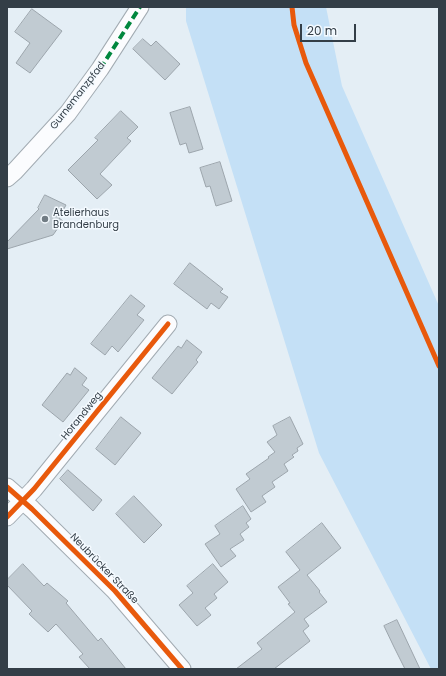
<!DOCTYPE html>
<meta charset="utf-8">
<style>
body{margin:0}
#map{position:relative;width:446px;height:676px;overflow:hidden;background:#e4eef5;font-family:Poppins,sans-serif}
canvas{display:block}
.frame{position:absolute;inset:0;border:8px solid #333e47;pointer-events:none}
.scale{position:absolute;left:300px;top:24px;width:56px;height:18px;box-sizing:border-box;border:2px solid #333e47;border-top:0;padding-left:5px;font-size:12px;line-height:14px;white-space:nowrap;color:#333e47;-webkit-text-stroke:3px #f4faff;paint-order:stroke}
</style>
<div id="map">
<canvas width="446" height="676"></canvas>
<div class="frame"></div>
<div class="scale">20 m</div>
</div>
<script>
const context = document.querySelector('canvas').getContext('2d');
context.lineJoin = 'round';
function fillPath(path, color) { context.fillStyle = color; context.fill(path, 'evenodd'); }
function strokePath(path, color, width, dash) { context.strokeStyle = color; context.lineWidth = width; context.lineCap = dash ? 'butt' : 'round'; context.setLineDash(dash || []); context.stroke(path); }
function drawText(font, color, halo, rows, align = 'center') {
  context.font = font + ' Poppins,sans-serif'; context.lineWidth = 3; context.setLineDash([]); context.textBaseline = 'middle'; context.strokeStyle = halo; context.fillStyle = color; for (const [text, x, y, turn = 0] of rows) {
    context.save(); context.translate(x, y); context.rotate((+turn || 0) * Math.PI / 180); context.textAlign = isNaN(turn) ? turn : align; if (halo) context.strokeText(text, 0, 0); context.fillText(text, 0, 0); context.restore();
  }
}
fillPath(new Path2D(`
 M 186,7 L 326,7 L 342,86 L 439,306 L 439,669 L 431,669 L 319,453 L 186,21 Z`), '#c4e0f6');
const building = new Path2D(`
 M 32,9 L 62,31 L 30,73 L 16,63 L 30,43 L 15,32 Z
 M 143,39 L 151,46 L 156,41 L 180,64 L 165,80 L 133,49 Z
 M 190,107 L 203,149 L 189,153 L 186,143 L 180,145 L 170,113 Z
 M 121,111 L 138,127 L 127,138 L 131,141 L 100,174 L 112,185 L 97,199 L 68,170 L 98,140 L 95,138 Z
 M 220,162 L 232,201 L 216,206 L 210,186 L 206,187 L 200,168 Z
 M 45,195 L 66,205 L 59,218 L 63,221 L 53,235 L 7,249 L 7,242 L 39,209 L 38,208 Z
 M 190,263 L 223,289 L 220,292 L 228,297 L 219,309 L 211,303 L 207,309 L 174,284 Z
 M 131,295 L 145,306 L 137,315 L 144,320 L 118,352 L 112,346 L 105,355 L 91,344 Z
 M 187,340 L 202,352 L 196,360 L 198,362 L 172,394 L 152,378 L 178,346 L 181,348 Z
 M 75,368 L 87,378 L 82,385 L 89,390 L 63,422 L 42,405 L 67,373 L 70,375 Z
 M 121,417 L 141,433 L 115,465 L 96,449 Z
 M 290,417 L 303,444 L 297,448 L 298,451 L 292,455 L 294,457 L 284,464 L 288,471 L 272,482 L 275,487 L 262,496 L 266,502 L 251,512 L 236,489 L 250,479 L 246,474 L 269,458 L 268,457 L 275,452 L 267,442 L 277,435 L 273,426 Z
 M 68,470 L 102,500 L 93,511 L 60,479 Z
 M 134,496 L 162,525 L 144,543 L 116,514 Z
 M 243,506 L 251,519 L 246,523 L 249,527 L 240,534 L 244,540 L 230,549 L 236,556 L 221,567 L 205,544 L 220,534 L 215,526 Z
 M 322,523 L 341,548 L 307,575 L 320,591 L 319,592 L 327,602 L 304,619 L 309,626 L 303,631 L 310,641 L 274,669 L 236,669 L 262,649 L 257,643 L 295,612 L 288,604 L 290,603 L 278,587 L 300,570 L 286,552 Z
 M 23,564 L 44,586 L 47,583 L 68,601 L 66,603 L 98,641 L 101,638 L 126,669 L 90,669 L 79,657 L 83,654 L 56,624 L 48,632 L 29,614 L 32,611 L 7,585 L 7,580 Z
 M 213,564 L 228,582 L 214,594 L 217,598 L 205,608 L 211,615 L 197,626 L 179,605 L 193,593 L 187,586 Z
 M 397,620 L 420,669 L 405,669 L 394,647 L 384,626 Z`);
fillPath(building, '#c1cbd2');
strokePath(building, '#9ca5ac', 1);
const minor = new Path2D(`
 M 7,178 L 15,171 L 68,113 L 100,69 L 140,7
 M 7,487 L 32,509 L 115,591 L 182,669
 M 7,517 L 34,489 L 168,324`);
strokePath(minor, '#a2abb2', 19);
strokePath(minor, '#fbfcfe', 17);
strokePath(new Path2D(`
 M 100,69 L 140,7`), '#00873e', 4, [8, 4]);
strokePath(new Path2D(`
 M 292,7 L 294,25 L 306,63 L 439,366
 M 7,487 L 32,509 L 115,591 L 182,669
 M 7,517 L 34,489 L 168,324`), '#e8590c', 5);
for (const [x, y, r, color] of [
 [45,219,4,"#717c84"]
]) { const dot = new Path2D(); dot.arc(x, y, r, 0, 2 * Math.PI); context.fillStyle = color; context.fill(dot); strokePath(dot, '#f4faff', 1.5); }
drawText('10px', '#333e47', '#f4faff', [
 ["Gurnemanzpfad",78,96,-52],
 ["Horandweg",82,416,-51],
 ["Neubrücker Straße",104,569,46]
]);
drawText('10px', '#333e47', '#f4faff', [
 ["Atelierhaus",53,213],
 ["Brandenburg",53,225]
], 'left');
</script>
